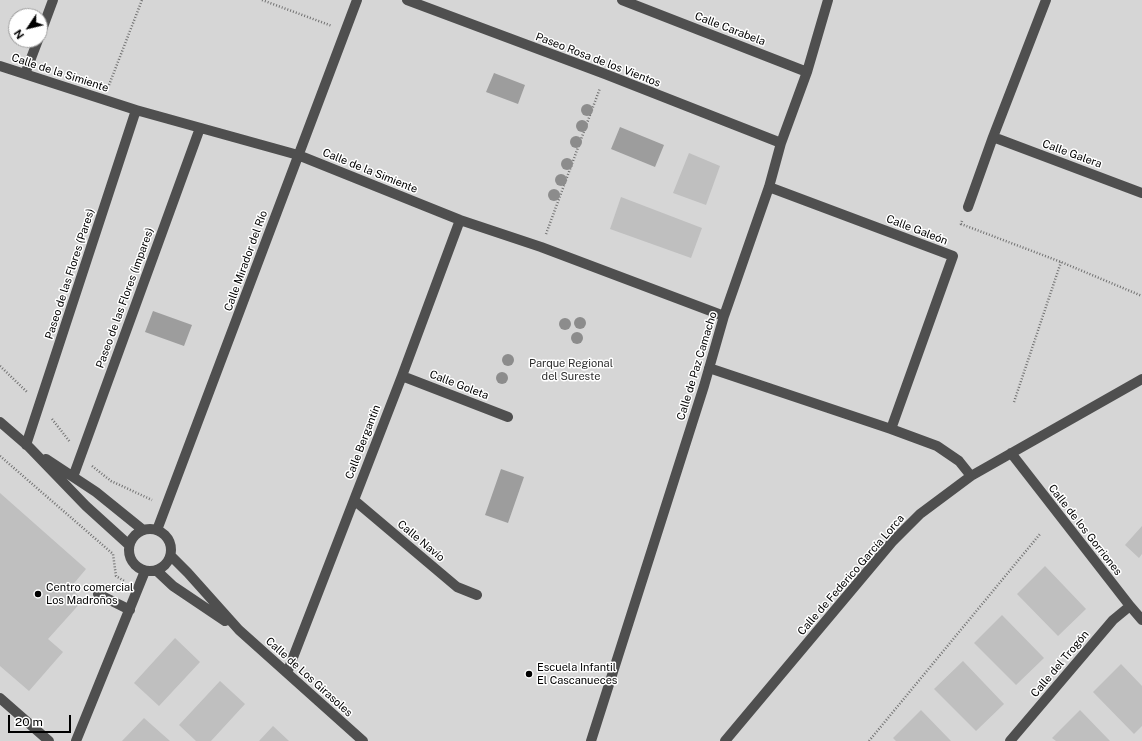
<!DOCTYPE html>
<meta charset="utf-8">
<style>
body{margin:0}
#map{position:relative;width:1142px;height:741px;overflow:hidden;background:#fff;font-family:"Public Sans",sans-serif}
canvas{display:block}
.north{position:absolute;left:8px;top:8px;width:40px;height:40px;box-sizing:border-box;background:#fff;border:1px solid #999;border-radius:50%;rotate:235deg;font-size:11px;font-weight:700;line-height:16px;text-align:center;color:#000}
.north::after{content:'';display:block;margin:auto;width:14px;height:18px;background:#000;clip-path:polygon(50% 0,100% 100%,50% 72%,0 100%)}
.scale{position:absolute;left:8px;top:715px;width:63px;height:18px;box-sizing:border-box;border:2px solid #000;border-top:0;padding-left:5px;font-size:12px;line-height:14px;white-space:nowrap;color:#000;-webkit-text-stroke:3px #fff;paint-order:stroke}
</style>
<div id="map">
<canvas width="1142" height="741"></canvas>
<div class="north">N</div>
<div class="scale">20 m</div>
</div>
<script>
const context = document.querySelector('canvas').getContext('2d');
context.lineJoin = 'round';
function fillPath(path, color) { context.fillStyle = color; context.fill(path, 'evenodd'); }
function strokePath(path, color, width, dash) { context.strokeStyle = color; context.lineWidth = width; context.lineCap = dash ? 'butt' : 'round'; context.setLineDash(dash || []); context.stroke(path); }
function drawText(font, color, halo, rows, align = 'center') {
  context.font = font + ' "Public Sans",sans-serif'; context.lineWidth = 3; context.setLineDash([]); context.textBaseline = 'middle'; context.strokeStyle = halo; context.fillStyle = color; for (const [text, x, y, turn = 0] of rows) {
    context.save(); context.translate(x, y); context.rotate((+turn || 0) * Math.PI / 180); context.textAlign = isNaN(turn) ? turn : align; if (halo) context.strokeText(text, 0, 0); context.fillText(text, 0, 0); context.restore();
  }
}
fillPath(new Path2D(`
 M 0,0 L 1142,0 L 1142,741 L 0,741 ZM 16,16 L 40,16 L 40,40 L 16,40 Z`), '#d6d6d6');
fillPath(new Path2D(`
 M 494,73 L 525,85 L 518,104 L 486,92 Z
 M 620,127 L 664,145 L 655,167 L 611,149 Z
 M 153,311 L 192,325 L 184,346 L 145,332 Z
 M 501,469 L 524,477 L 508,523 L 485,515 Z`), '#9d9d9d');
fillPath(new Path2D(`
 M 689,153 L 720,166 L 706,205 L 673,193 Z
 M 621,197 L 702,228 L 691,258 L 610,229 Z
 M 0,493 L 86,569 L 70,588 L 83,600 L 48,639 L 63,652 L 29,691 L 0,666 Z
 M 1142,526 L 1142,554 L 1139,558 L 1125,545 Z
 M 1045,566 L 1086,609 L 1058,636 L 1017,594 Z
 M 1002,615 L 1044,658 L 1016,685 L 974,643 Z
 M 175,638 L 200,662 L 159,706 L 134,683 Z
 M 963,661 L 1004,704 L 976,731 L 934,689 Z
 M 1121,664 L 1142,686 L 1142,726 L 1134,734 L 1093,692 Z
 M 220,681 L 245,704 L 211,741 L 196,741 L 179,725 Z
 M 921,710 L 951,741 L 896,741 L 893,738 Z
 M 1080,710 L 1110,741 L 1056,741 L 1052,738 Z
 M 144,718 L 170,741 L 122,741 Z
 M 273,726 L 289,741 L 259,741 Z`), '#bfbfbf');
strokePath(new Path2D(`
 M 262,0 L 332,26
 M 109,85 L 142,0
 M 962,221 L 961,224 L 1061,262 L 1142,296
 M 546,234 L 600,88
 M 0,366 L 27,392
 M 1014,402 L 1061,262
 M 52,419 L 70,442
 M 0,456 L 113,554 L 116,576 L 124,581
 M 92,466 L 111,481 L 152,500
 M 869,741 L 1040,534`), '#717171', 2.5, [1, 2]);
strokePath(new Path2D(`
 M 407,0 L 605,74 L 781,143
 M 622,0 L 807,72
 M 40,35 L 53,0
 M 0,66 L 136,110 L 298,155 L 460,220 L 541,247 L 724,316
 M 25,74 L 38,40
 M 993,137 L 1142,193
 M 769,187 L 953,256 L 891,429
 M 968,207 L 993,137 L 1046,0
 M 709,368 L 891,429 L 937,446 L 959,461 L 971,476
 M 402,376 L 508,417
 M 0,422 L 29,447 L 86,506 L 129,545
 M 26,445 L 136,110
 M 1011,453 L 1130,606 L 1142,620
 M 46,459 L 96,492 L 143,530
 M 73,477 L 200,128
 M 354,500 L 457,587 L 477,595
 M129 550a21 21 0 1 1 42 0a21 21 0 1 1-42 0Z
 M 157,530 L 357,0
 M 171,556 L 188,573 L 239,630 L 363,741
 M 157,571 L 173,586 L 225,621
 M 98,594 L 130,610
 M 287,673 L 402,376 L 460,220
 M 0,698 L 49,741
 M 76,741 L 145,571
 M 591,741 L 704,386 L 724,316 L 769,187 L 781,143 L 807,72 L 828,0
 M 725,741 L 892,542 L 920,514 L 971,476 L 1142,379
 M 1010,741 L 1113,620 L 1130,606`), '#4f4f4f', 10);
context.fillStyle = '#8c8c8c';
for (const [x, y] of [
 [587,110],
 [582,126],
 [576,142],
 [567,164],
 [561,180],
 [554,195],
 [580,323],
 [565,324],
 [577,338],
 [508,360],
 [502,378]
]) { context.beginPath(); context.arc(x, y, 6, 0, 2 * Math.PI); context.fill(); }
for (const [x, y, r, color] of [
 [38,594,4,"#000"],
 [529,674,4,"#000"]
]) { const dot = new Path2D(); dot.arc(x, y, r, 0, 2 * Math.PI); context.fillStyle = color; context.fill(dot); strokePath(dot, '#fff', 1.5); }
drawText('11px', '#000', '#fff', [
 ["Calle Carabela",730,29,21],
 ["Paseo Rosa de los Vientos",598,60,21],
 ["Calle de la Simiente",60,73,18],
 ["Calle Galera",1072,154,20],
 ["Calle de la Simiente",370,171,22],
 ["Calle Galeón",917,230,21],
 ["Calle Mirador del Río",246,261,-70],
 ["Paseo de las Flores (Pares)",70,274,-72],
 ["Paseo de las Flores (impares)",125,298,-70],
 ["Calle de Paz Camacho",697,366,-73],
 ["Calle Goleta",459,385,21],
 ["Calle Bergantín",363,442,-69],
 ["Calle de los Gorriones",1085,530,52],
 ["Calle Navío",421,541,40],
 ["Calle de Federico García Lorca",851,575,-49],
 ["Calle del Trogón",1060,664,-50],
 ["Calle de Los Girasoles",309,677,42]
]);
drawText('11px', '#2d2d2d', '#fff', [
 ["Parque Regional",571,364],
 ["del Sureste",571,377]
]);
drawText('11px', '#000', '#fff', [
 ["Centro comercial",46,588],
 ["Los Madroños",46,601],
 ["Escuela Infantil",537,668],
 ["El Cascanueces",537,681]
], 'left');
</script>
